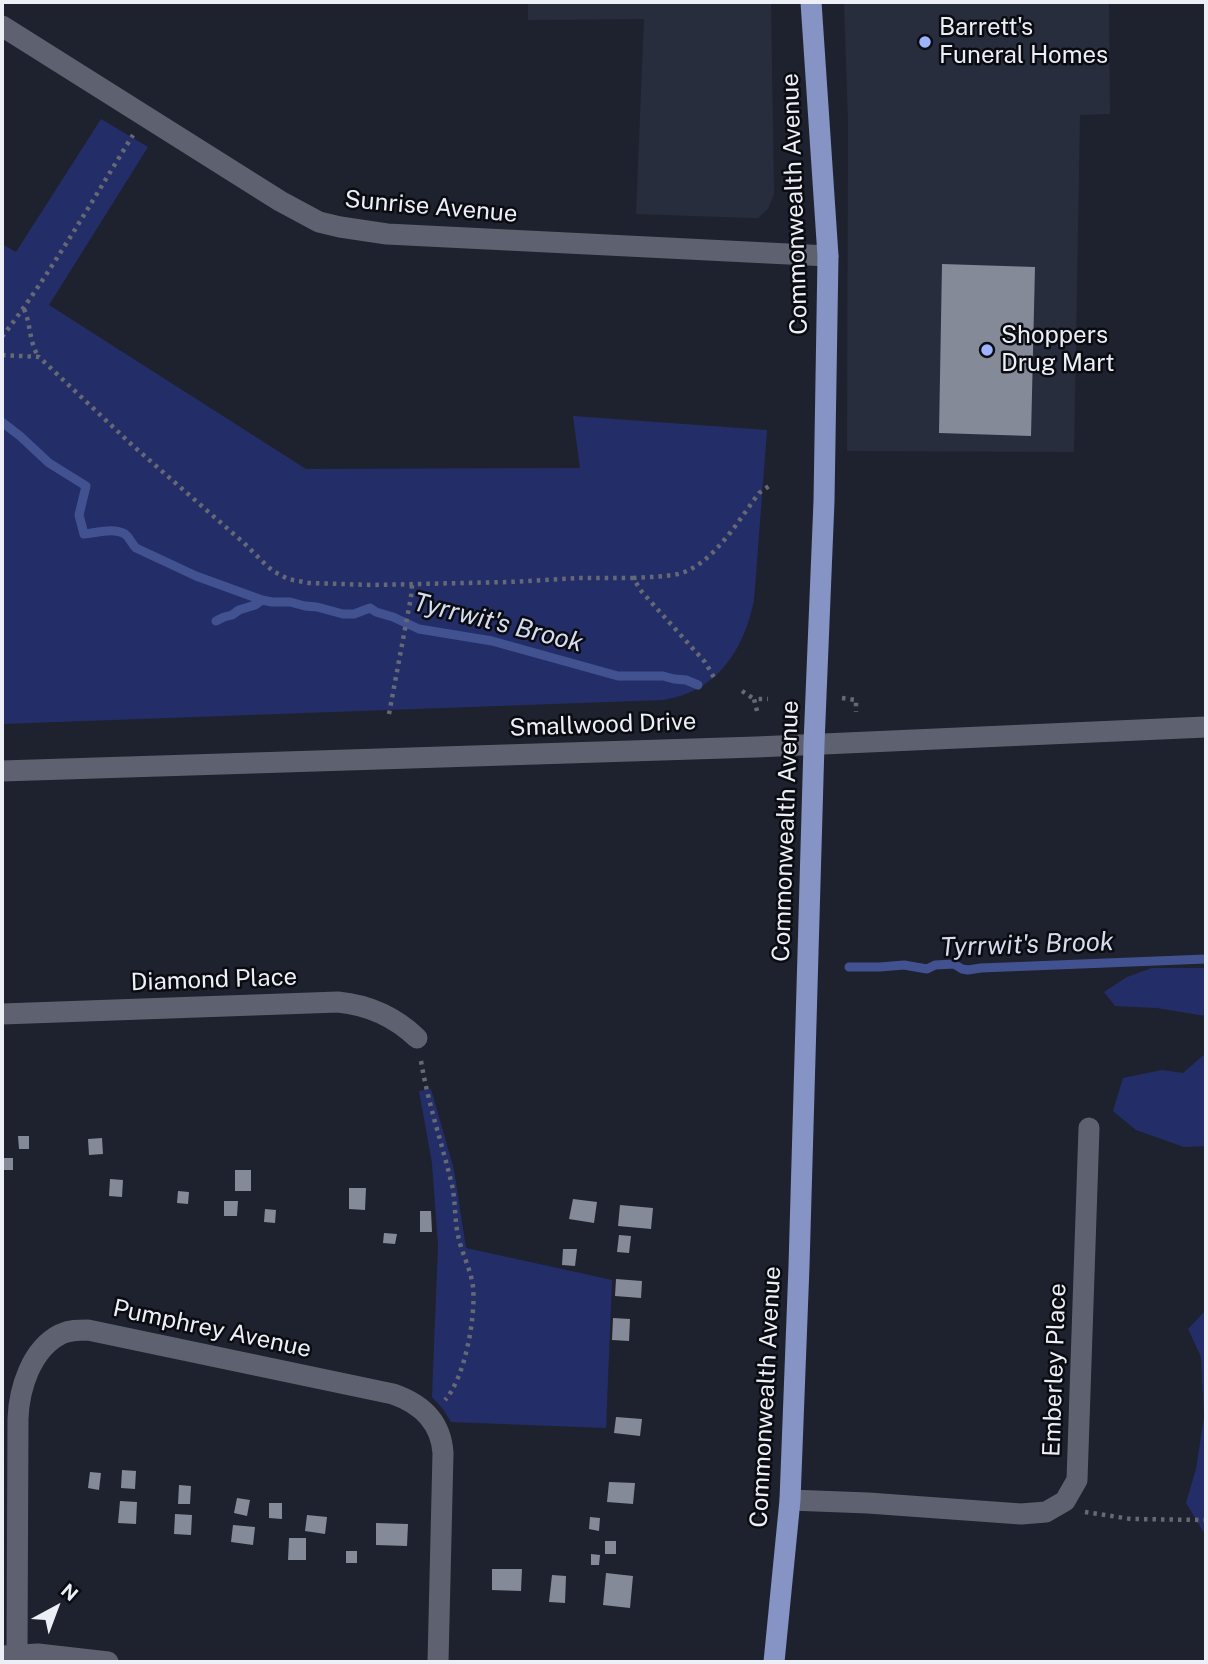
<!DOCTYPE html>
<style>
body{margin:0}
#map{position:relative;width:1208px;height:1664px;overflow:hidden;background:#1e222e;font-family:"Public Sans",sans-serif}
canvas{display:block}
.frame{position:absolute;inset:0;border:4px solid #edeff7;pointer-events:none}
.north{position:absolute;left:21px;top:1573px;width:70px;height:70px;-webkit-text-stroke:5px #0a0c11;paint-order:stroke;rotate:41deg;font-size:19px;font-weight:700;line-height:28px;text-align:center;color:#edeff7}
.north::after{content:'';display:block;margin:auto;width:24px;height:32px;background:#edeff7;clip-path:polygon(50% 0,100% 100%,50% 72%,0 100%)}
</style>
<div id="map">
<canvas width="1208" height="1664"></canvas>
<div class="frame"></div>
<div class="north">N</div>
</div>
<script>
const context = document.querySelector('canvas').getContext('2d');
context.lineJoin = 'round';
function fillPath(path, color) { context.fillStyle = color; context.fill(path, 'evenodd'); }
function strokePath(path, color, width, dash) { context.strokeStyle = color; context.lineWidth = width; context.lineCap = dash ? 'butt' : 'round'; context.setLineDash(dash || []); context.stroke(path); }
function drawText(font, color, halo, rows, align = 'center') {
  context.font = font + ' "Public Sans",sans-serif'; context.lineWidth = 5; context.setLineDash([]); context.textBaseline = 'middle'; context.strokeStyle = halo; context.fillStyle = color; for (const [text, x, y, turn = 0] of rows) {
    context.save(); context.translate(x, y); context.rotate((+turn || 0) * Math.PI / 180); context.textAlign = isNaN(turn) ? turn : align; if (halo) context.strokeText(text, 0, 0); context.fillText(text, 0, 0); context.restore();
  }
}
fillPath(new Path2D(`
 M 528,2 L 771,2 L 774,194 L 768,209 L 758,218 L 752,218 L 636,214 L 644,19 L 528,20 Z
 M 844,2 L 1109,2 L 1110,114 L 1080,115 L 1074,452 L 847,451 L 848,121 Z`), '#282d3e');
fillPath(new Path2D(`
 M 101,119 L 148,147 L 49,305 L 306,469 L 580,468 L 573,416 L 767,430 L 754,600 C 744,650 717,692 663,700 L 2,724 L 2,244 L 16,252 Z
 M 1152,968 L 1206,968 L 1206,1016 L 1157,1008 L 1115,1006 L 1104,992 L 1127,977 Z
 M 1206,1053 L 1206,1146 L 1184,1147 L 1136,1130 L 1113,1111 L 1123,1078 L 1162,1070 L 1183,1073 Z
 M 431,1089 L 454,1170 L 466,1248 L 612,1280 L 606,1428 L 451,1422 L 443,1409 L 432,1397 L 438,1246 L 432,1163 L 419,1091 Z
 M 1206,1310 L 1206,1536 L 1186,1503 L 1196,1469 L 1204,1417 L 1201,1357 L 1188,1329 Z`), '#232e69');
strokePath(new Path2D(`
 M 2,422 L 20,436 L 49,463 L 86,486 L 79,515 L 84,534 C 97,533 113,527 125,534 C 130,538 131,543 136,548 L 196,576 L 262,600 L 272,602 L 290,602 L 305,606 L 317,607 L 343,614 L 354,614 L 370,608 L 376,612 L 393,617 L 419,629 L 492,641 L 618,676 L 663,676 L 674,679 L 686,680 L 698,685
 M 216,621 L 224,617 L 232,615 L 239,610 L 255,605 L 262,600
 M 849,967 L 880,967 L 904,965 L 927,969 L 935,965 L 954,964 L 962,969 L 968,970 L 981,968 L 1206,959`), '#425291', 9);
fillPath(new Path2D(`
 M 942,264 L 1035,267 L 1031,436 L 939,433 Z
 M 18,1136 L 29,1136 L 29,1149 L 19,1149 Z
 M 102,1138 L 103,1154 L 89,1155 L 88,1139 Z
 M 2,1158 L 13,1158 L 13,1170 L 2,1170 Z
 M 235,1170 L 251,1170 L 251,1191 L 235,1191 Z
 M 110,1179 L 123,1180 L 122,1197 L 109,1196 Z
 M 349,1188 L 366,1188 L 365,1210 L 349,1209 Z
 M 178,1191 L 189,1192 L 188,1204 L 177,1203 Z
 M 573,1199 L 597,1202 L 594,1223 L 569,1219 Z
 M 224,1201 L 238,1201 L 237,1216 L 224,1216 Z
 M 620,1205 L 653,1208 L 651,1229 L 618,1226 Z
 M 265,1209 L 276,1210 L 275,1223 L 264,1222 Z
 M 420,1211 L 431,1211 L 432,1232 L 420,1232 Z
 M 384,1233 L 397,1234 L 395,1244 L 383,1243 Z
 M 619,1235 L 631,1236 L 629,1253 L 617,1252 Z
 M 563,1249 L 577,1249 L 575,1266 L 562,1265 Z
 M 616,1279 L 642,1281 L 641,1298 L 615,1296 Z
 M 613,1318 L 630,1319 L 629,1341 L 612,1340 Z
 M 616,1417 L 642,1419 L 640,1436 L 614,1433 Z
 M 122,1470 L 136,1471 L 135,1489 L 121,1488 Z
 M 90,1472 L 101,1473 L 99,1490 L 88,1488 Z
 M 609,1482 L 635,1483 L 633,1504 L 607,1502 Z
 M 179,1485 L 191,1486 L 190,1504 L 178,1504 Z
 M 237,1498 L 250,1500 L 247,1516 L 234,1513 Z
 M 120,1501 L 137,1502 L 136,1524 L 118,1523 Z
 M 269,1503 L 282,1503 L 282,1519 L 269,1518 Z
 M 175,1514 L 192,1515 L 191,1535 L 174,1534 Z
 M 307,1515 L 327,1517 L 325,1534 L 305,1531 Z
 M 590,1517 L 600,1518 L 599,1531 L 589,1529 Z
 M 376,1523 L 408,1524 L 407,1546 L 376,1545 Z
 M 233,1525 L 255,1527 L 253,1545 L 231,1542 Z
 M 289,1538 L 306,1538 L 306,1560 L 288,1560 Z
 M 605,1541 L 616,1541 L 616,1554 L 605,1554 Z
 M 346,1551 L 357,1551 L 357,1563 L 346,1563 Z
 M 591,1554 L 600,1555 L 599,1565 L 591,1565 Z
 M 492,1569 L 522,1569 L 521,1591 L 492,1590 Z
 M 606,1573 L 633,1576 L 630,1608 L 603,1605 Z
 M 552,1575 L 566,1576 L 565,1603 L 549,1602 Z`), '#858a98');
strokePath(new Path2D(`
 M 24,309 C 31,325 29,341 38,356
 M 2,337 C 51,273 90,204 133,135
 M 2,355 L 39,357 L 131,444 L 244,543 L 266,565 L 273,571 L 288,579 L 309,583 L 373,585 L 509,582 L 579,578 L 633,578 L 642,592 L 705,662 L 716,681
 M 633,578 C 648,577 663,577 678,574 C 713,565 738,521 759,493 L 769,486
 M 742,691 L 754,699
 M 842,698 L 856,700 L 856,712
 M 757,711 L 754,699 L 768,699
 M 389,714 L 411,597 L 412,585
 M 421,1061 C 428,1103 441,1140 451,1181 C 456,1199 454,1217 458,1235 C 461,1252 471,1269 473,1287 C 476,1316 465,1378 445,1400
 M 1085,1512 L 1131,1519 L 1206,1520`), '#666973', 4.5, [3.5, 5]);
strokePath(new Path2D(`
 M 2,26 L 280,201 L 319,222 L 340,227 L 387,234 L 828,256
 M 2,1014 L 338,1002 C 369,1005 395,1017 417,1038
 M 790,1500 L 868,1503 L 1021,1514 L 1046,1512 L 1065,1501 L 1077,1480 L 1089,1128
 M 17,1655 L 18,1419 C 19,1389 31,1349 61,1334 C 70,1330 78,1330 88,1330 L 393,1394 C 422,1404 441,1422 443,1453 L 438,1662
 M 2,1656 L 38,1654 L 108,1662`), '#5e6270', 21);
strokePath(new Path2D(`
 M 2,771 L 756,747 L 1206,727`), '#5e6270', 21);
strokePath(new Path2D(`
 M 774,1662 L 790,1500 L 799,1266 L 814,744 L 824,501 L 828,256 L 811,2`), '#8593c5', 21);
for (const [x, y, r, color] of [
 [925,42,7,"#9eb3fd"],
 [987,350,7,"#9eb3fd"]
]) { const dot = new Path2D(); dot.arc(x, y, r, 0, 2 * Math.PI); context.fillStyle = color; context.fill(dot); strokePath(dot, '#0a0c11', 2.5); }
drawText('24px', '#edeff7', '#0a0c11', [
 ["Barrett's",939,28],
 ["Funeral Homes",939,56],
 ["Shoppers",1001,336],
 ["Drug Mart",1001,364]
], 'left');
drawText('24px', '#edeff7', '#0a0c11', [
 ["Commonwealth Avenue",795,204,-92],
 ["Sunrise Avenue",431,207,5],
 ["Smallwood Drive",603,725,-2],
 ["Commonwealth Avenue",786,831,-88],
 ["Diamond Place",214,980,-2],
 ["Pumphrey Avenue",212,1329,12],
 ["Emberley Place",1055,1370,-88],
 ["Commonwealth Avenue",766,1397,-87]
]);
drawText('italic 26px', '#d6dcef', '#0a0c11', [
 ["Tyrrwit's Brook",498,623,14],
 ["Tyrrwit's Brook",1027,945,-2]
]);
</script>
